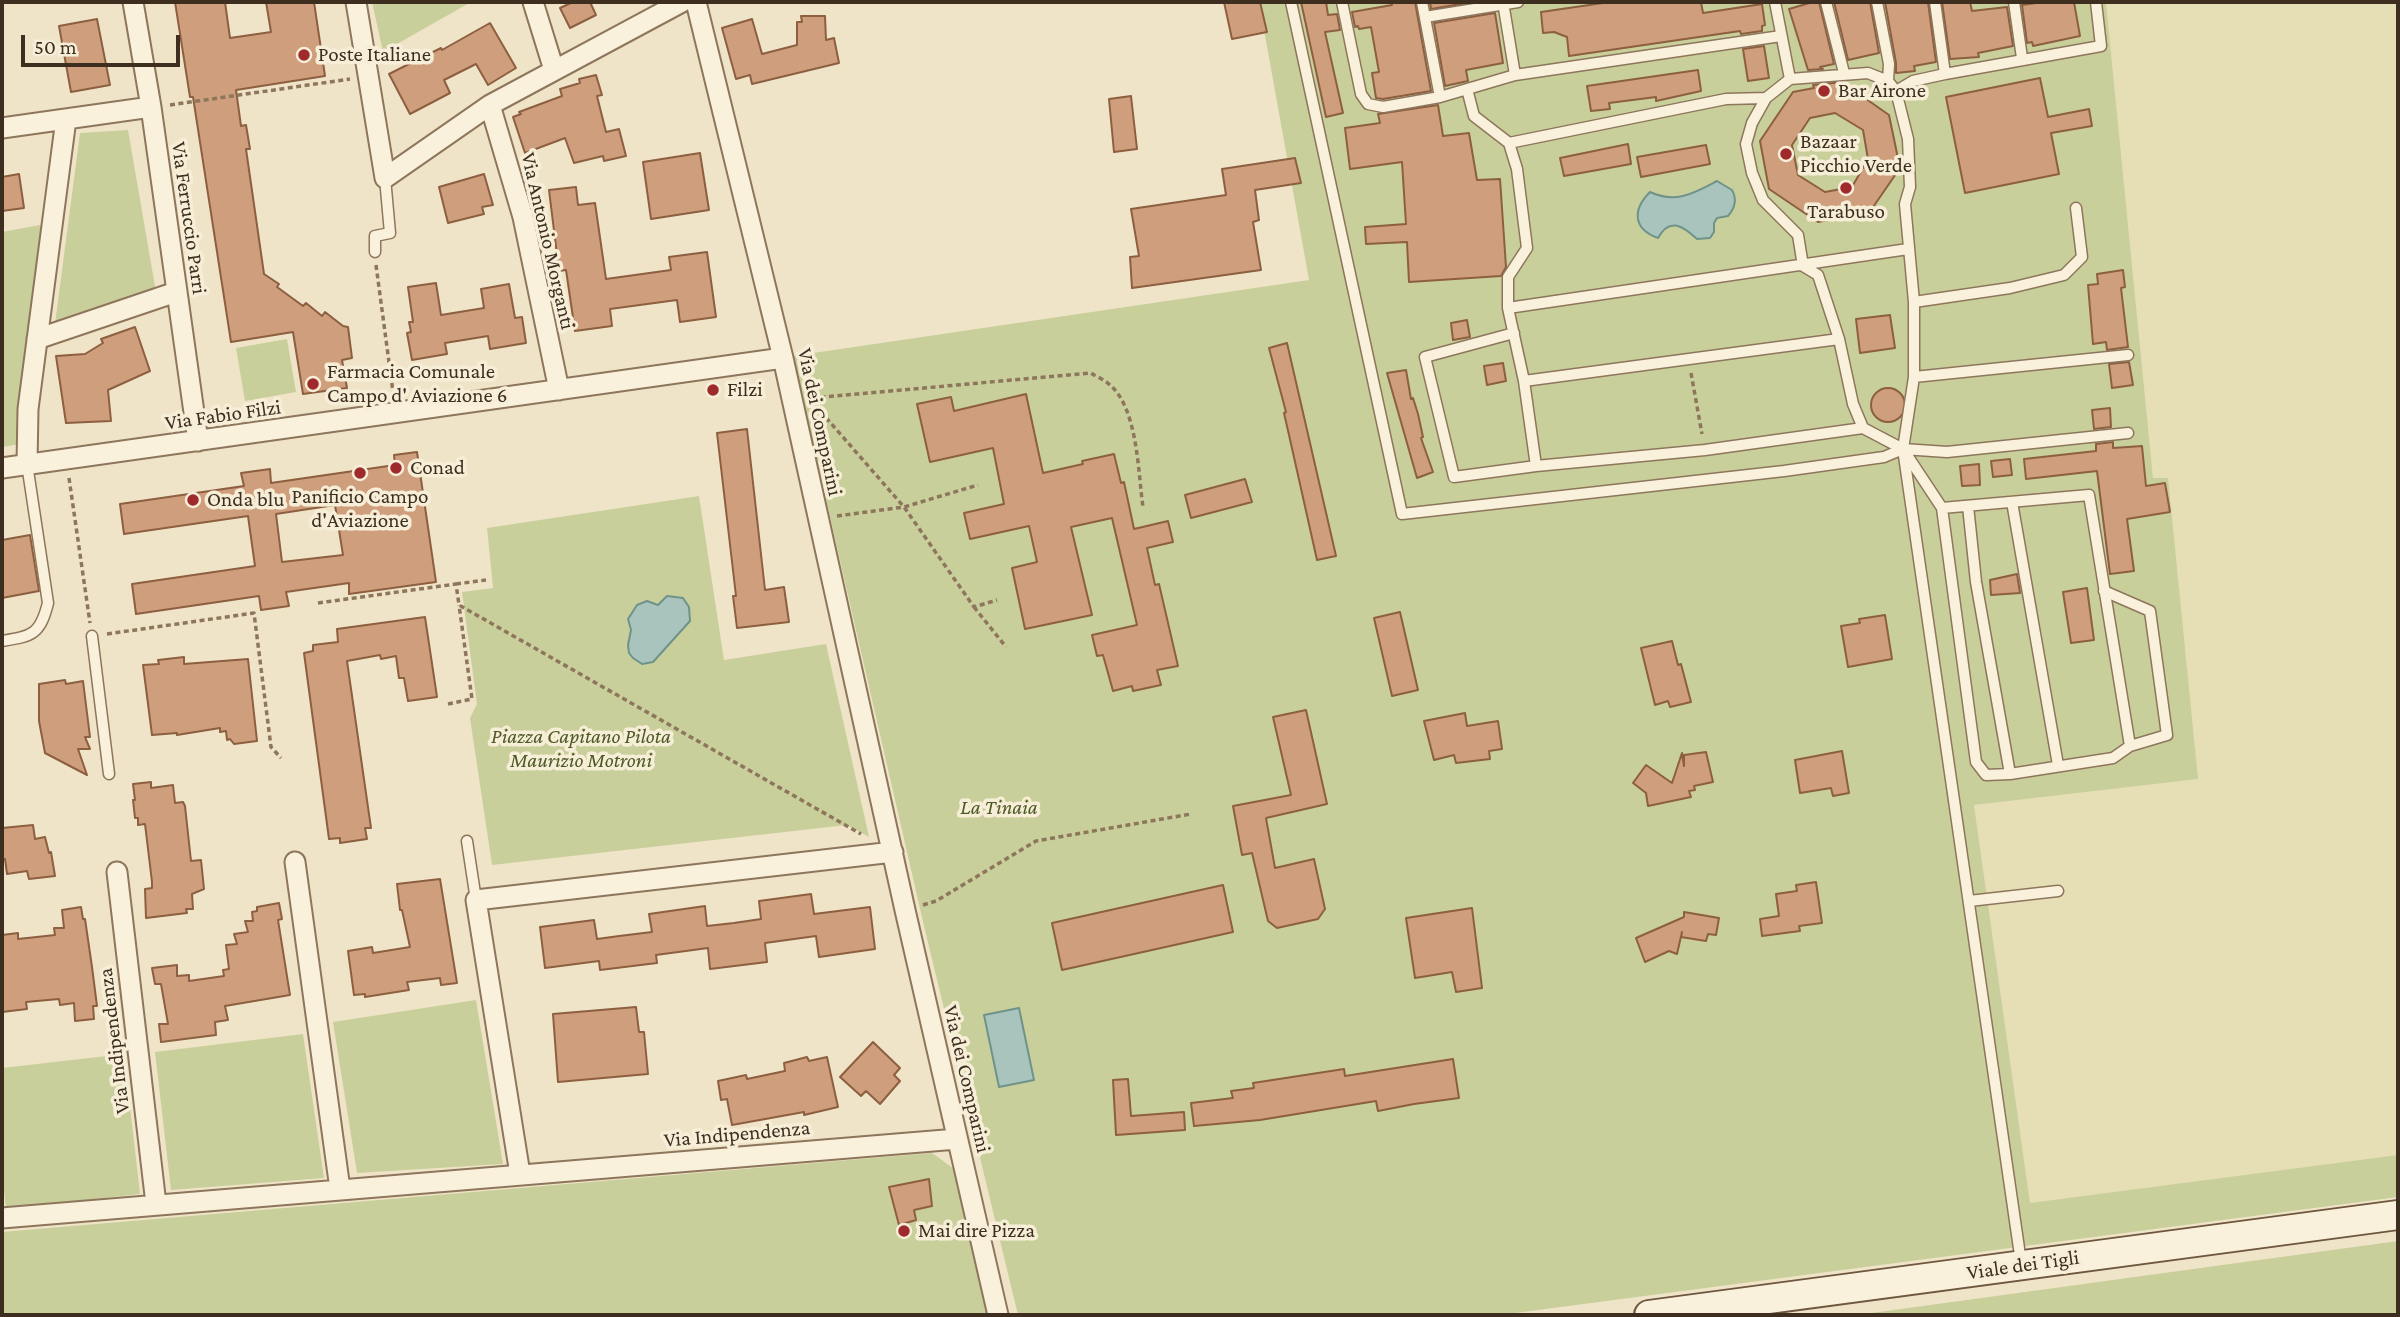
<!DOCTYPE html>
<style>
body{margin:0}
#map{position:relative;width:2400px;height:1317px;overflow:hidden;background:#f0e4c8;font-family:"Crimson Pro",serif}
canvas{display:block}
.frame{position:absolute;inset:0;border:4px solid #3d2e20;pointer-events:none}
.scale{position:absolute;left:21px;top:35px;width:159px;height:32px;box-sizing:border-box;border:4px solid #3d2e20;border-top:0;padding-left:9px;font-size:21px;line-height:24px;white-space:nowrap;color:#3d2e20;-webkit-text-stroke:5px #f7eed8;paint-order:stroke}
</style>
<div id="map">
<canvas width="2400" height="1317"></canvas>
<div class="frame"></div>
<div class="scale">50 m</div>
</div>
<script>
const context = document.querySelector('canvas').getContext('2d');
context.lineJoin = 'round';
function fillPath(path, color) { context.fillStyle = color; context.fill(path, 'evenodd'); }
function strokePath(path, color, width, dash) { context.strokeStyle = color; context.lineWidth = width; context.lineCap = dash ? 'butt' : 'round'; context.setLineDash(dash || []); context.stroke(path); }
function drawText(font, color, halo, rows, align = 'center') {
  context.font = font + ' "Crimson Pro",serif'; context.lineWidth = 7; context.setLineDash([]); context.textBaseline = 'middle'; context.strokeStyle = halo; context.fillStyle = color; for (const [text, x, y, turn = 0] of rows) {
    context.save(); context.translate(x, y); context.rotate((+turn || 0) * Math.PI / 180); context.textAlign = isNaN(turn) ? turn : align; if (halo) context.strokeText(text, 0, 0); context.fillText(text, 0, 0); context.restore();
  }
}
fillPath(new Path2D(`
 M 2106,2 L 2398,2 L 2398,1155 L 2030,1204 L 1974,805 L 2197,779 L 2167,478 L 2153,479 Z`), '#e6deb5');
fillPath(new Path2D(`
 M 372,2 L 471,2 L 383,52 Z
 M 1259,2 L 2106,2 L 2153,478 L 2168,478 L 2198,779 L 1974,805 L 2030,1203 L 2398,1155 L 2398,1197 L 1500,1315 L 1018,1315 L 924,926 L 793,356 L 1309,280 Z
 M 128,130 L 156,292 L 55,324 L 80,133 Z
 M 40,225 L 45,227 L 21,444 L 2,447 L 2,232 Z
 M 287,339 L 296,392 L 245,401 L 236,348 Z
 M 699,496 L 724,660 L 826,644 L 869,837 L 847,825 L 492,865 L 470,718 L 477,704 L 462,592 L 493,588 L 487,528 ZM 647,601 L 658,605 L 639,661 L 633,658 L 628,645 L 631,638 L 628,619 L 637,605 Z
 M 476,1000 L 503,1164 L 357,1173 L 333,1022 Z
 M 303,1034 L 324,1178 L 171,1190 L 155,1052 Z
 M 124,1054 L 140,1194 L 6,1209 L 2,1174 L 2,1068 Z
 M 932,1153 L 953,1168 L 993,1315 L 2,1315 L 2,1232 Z
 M 2398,1241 L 2398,1315 L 1857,1315 Z`), '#c9cf9b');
const water = new Path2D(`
 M 1717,181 L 1732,190 C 1737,199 1735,208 1728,216 L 1717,218 L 1714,223 L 1714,232 L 1710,238 L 1697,239 C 1684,227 1670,216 1658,238 C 1633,229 1632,210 1650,192 C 1676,204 1694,193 1717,181 Z
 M 667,596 L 683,598 L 689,607 L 690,621 L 653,662 L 642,664 L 633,658 L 629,653 L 628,645 L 631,630 L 628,619 L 637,605 L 647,601 L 658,605 Z
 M 1019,1008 L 1034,1080 L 999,1087 L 984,1015 Z`);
fillPath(water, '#a9c4bc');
strokePath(water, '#6f938a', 2);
const building = new Path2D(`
 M 175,2 L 225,2 L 230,38 L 271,32 L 266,2 L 314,2 L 325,76 L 236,90 L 241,126 L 246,125 L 250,149 L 246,149 L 264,274 L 279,284 L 277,287 L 303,306 L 306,303 L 322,316 L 325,312 L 343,326 L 348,327 L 352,358 L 342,360 L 347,388 L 303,394 L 293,332 L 231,342 L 193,97 L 190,97 Z
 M 573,2 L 590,2 L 596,15 L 570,28 L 560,8 Z
 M 1224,2 L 1260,2 L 1267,32 L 1232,39 Z
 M 1301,2 L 1326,2 L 1328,15 L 1337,14 L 1340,30 L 1325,32 L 1343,113 L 1326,117 Z
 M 1391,2 L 1415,2 L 1431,91 L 1383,99 L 1376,98 L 1372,73 L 1379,72 L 1371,27 L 1359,29 L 1358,26 L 1355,27 L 1352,12 L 1392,5 Z
 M 1430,2 L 1473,2 L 1431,9 Z
 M 1610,2 L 1701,2 L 1703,13 L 1762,4 L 1765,25 L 1762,26 L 1762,31 L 1741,34 L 1740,31 L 1569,56 L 1567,37 L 1554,32 L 1543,33 L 1541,12 Z
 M 1813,2 L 1819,2 L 1834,64 L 1820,67 L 1823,69 L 1808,70 L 1789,9 Z
 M 1834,2 L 1870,2 L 1879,53 L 1848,60 Z
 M 1885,2 L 1928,2 L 1936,62 L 1914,66 L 1915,71 L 1896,73 L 1896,63 Z
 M 1942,2 L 1970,2 L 1972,11 L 2007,7 L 2013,46 L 1978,53 L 1979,57 L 1950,59 Z
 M 2043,2 L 2074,2 L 2080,36 L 2033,46 L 2032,42 L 2027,43 L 2022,5 Z
 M 1495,13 L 1503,63 L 1466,70 L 1468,81 L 1445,86 L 1434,23 Z
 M 801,16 L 825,16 L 826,40 L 834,38 L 839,63 L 752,84 L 750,75 L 736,79 L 722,28 L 752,19 L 762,54 L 797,45 L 797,22 L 802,22 Z
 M 97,19 L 110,85 L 71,92 L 59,26 Z
 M 490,23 L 516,68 L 488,85 L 476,64 L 444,80 L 450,93 L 410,114 L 389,74 L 441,48 L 442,50 Z
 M 1764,46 L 1769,78 L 1748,81 L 1743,49 Z
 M 1698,70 L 1701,91 L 1656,101 L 1656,97 L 1609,103 L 1610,109 L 1591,111 L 1587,86 Z
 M 596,75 L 602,95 L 597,96 L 606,132 L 619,129 L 626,156 L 604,161 L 603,156 L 574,163 L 565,138 L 525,153 L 513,117 L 521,114 L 519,112 L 562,96 L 560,89 L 580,83 L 579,79 Z
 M 2040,78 L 2048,117 L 2089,109 L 2092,126 L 2051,133 L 2059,174 L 1965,193 L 1946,97 Z
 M 1842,82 L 1889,115 L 1900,168 L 1869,213 L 1818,222 L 1769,189 L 1760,141 L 1793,92 L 1814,88 L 1813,85 ZM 1835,113 L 1863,130 L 1868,159 L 1852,187 L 1825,192 L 1798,175 L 1792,145 L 1810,118 Z
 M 1131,96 L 1137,149 L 1114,152 L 1109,99 Z
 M 1438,105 L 1443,136 L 1469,133 L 1477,180 L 1500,179 L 1506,267 L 1501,276 L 1409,282 L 1407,242 L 1366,244 L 1365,227 L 1406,224 L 1402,162 L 1350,169 L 1345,128 L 1380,123 L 1378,114 Z
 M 1628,144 L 1631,164 L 1564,176 L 1560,158 Z
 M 1706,145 L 1710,164 L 1641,177 L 1637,157 Z
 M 700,153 L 709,210 L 651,219 L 643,162 Z
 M 1295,158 L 1301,183 L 1255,190 L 1259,220 L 1253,222 L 1261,270 L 1132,288 L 1130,257 L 1139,256 L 1131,209 L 1226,195 L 1222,169 Z
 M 19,174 L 24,208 L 2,211 L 2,177 Z
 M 484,174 L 493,205 L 482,207 L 484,214 L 448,223 L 439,187 Z
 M 576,187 L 578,205 L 595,203 L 606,279 L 671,270 L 669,257 L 707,252 L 716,317 L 680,322 L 677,300 L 610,309 L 612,326 L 575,331 L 566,270 L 559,271 L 549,190 Z
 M 2123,270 L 2125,287 L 2121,288 L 2128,347 L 2107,350 L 2106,342 L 2093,344 L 2088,285 L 2098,284 L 2097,274 Z
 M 436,283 L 441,315 L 484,308 L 481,289 L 509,284 L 515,318 L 522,317 L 526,343 L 490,349 L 488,336 L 445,343 L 447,354 L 412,360 L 407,333 L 411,332 L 409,322 L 413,322 L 408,287 Z
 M 1890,315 L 1895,348 L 1860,353 L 1856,319 Z
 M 1467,320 L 1470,337 L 1453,340 L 1451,323 Z
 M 135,327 L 150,371 L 108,390 L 111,421 L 66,423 L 56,356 L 85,354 L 103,343 L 101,339 Z
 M 1287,343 L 1336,556 L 1317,560 L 1289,435 L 1284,413 L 1286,412 L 1269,348 Z
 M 2129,362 L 2133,385 L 2112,388 L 2109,364 Z
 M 1503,363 L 1506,381 L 1487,385 L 1484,366 Z
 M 1406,370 L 1411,399 L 1413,398 L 1418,414 L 1423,437 L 1421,438 L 1433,472 L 1417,478 L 1387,373 Z
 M1871 405a17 17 0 1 1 34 0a17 17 0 1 1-34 0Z
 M 1026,394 L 1043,473 L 1083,464 L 1082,461 L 1114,454 L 1121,483 L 1124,482 L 1134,529 L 1168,521 L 1173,542 L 1147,548 L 1155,585 L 1159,584 L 1178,666 L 1157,670 L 1161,685 L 1133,691 L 1132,686 L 1113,691 L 1103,655 L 1097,656 L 1092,635 L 1137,625 L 1112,518 L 1071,527 L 1092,615 L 1025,629 L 1012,568 L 1037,562 L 1029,526 L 970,539 L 964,513 L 1004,504 L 993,448 L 930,462 L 917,404 L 951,397 L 954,411 Z
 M 2110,408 L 2111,427 L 2094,429 L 2092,410 Z
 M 747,429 L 765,590 L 784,587 L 789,622 L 737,628 L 733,596 L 736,596 L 717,433 Z
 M 2113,442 L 2113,448 L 2142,446 L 2146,486 L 2165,483 L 2170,512 L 2127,519 L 2134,571 L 2110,574 L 2097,471 L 2026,479 L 2024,459 L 2096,451 L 2096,444 Z
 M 417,452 L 436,582 L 349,594 L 349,583 L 286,592 L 289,606 L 261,610 L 259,596 L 136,614 L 132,584 L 255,566 L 248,516 L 124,534 L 120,504 L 244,486 L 241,473 L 270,469 L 271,483 L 395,465 L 394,455 ZM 335,505 L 343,555 L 282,562 L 276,514 Z
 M 2010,459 L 2012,475 L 1993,477 L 1991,461 Z
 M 1979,464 L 1980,485 L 1962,486 L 1960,466 Z
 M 1245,479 L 1252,502 L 1191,518 L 1185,495 Z
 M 30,535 L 39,591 L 2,598 L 2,540 Z
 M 2017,574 L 2020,593 L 1991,595 L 1990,580 Z
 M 2087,588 L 2094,640 L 2071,643 L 2063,592 Z
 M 1400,612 L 1418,690 L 1392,696 L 1374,618 Z
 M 1885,615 L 1892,659 L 1848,667 L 1841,626 L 1860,623 L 1859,619 Z
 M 425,617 L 437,697 L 408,701 L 404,678 L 399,678 L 396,656 L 381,659 L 380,655 L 347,661 L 371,828 L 365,828 L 367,839 L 340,843 L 340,838 L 329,839 L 304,653 L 313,651 L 313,645 L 338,642 L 337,629 Z
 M 1672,641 L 1678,665 L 1681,664 L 1691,702 L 1670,707 L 1668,701 L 1655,705 L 1641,648 Z
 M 184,657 L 184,664 L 248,659 L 257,741 L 234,744 L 230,739 L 227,740 L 226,731 L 220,732 L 220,728 L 177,735 L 177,733 L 152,735 L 143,665 L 159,664 L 158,660 Z
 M 65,680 L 66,684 L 83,681 L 90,737 L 85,737 L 90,749 L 78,749 L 87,775 L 45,753 L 39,721 L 39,684 Z
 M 1306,710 L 1327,804 L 1266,818 L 1275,868 L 1314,859 L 1325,909 L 1318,919 L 1277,928 L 1268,921 L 1252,853 L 1242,855 L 1233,806 L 1291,795 L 1273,717 Z
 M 1465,713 L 1467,726 L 1498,721 L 1502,749 L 1489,751 L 1490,759 L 1456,763 L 1454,755 L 1434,760 L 1424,721 Z
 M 1842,751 L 1849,793 L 1833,796 L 1831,788 L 1800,793 L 1795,760 Z
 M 1706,752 L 1713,782 L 1694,786 L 1695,790 L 1689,791 L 1691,797 L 1648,806 L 1646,793 L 1633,783 L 1646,765 L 1672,783 L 1682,753 L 1684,766 L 1684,755 Z
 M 151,782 L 151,788 L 173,785 L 175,803 L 183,802 L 185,806 L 191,861 L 201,860 L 204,889 L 192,894 L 193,909 L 186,909 L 187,913 L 146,918 L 145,889 L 152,888 L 152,882 L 145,824 L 138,825 L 138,818 L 135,818 L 133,800 L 135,800 L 133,784 Z
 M 33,825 L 35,839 L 45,837 L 49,853 L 51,852 L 55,876 L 29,879 L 27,871 L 7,874 L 5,859 L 2,859 L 2,828 Z
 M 440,879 L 457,983 L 441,985 L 440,978 L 407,982 L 409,990 L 365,997 L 365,994 L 354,995 L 348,951 L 372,947 L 373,953 L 410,947 L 402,910 L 400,910 L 397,884 Z
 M 1816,882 L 1822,923 L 1799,926 L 1800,931 L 1762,936 L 1760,919 L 1779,916 L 1776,894 L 1797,891 L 1796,885 Z
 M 1223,885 L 1233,932 L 1062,970 L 1052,923 Z
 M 811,894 L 814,914 L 870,907 L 875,949 L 819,957 L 816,936 L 765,943 L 767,962 L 710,969 L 708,948 L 656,955 L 657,963 L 600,970 L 599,961 L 545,968 L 540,927 L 594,920 L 597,939 L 619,936 L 652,932 L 649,914 L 705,906 L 707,926 L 734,923 L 761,919 L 759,901 Z
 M 279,903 L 282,919 L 278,920 L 290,995 L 225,1006 L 228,1020 L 215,1022 L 216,1035 L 161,1042 L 159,1024 L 168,1024 L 161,984 L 155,984 L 152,968 L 177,965 L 177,976 L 189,975 L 189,981 L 224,976 L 223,970 L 229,969 L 226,945 L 237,944 L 234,934 L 248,932 L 245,921 L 253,921 L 252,912 L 257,911 L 257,907 Z
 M 81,907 L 83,919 L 85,919 L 92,967 L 97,1006 L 93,1006 L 94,1019 L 75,1021 L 74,1003 L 60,1005 L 59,999 L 26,1002 L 27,1009 L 2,1012 L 2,935 L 18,933 L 18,939 L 55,935 L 54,928 L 64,928 L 62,910 Z
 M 1472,908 L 1482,988 L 1456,992 L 1452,972 L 1415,978 L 1406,918 Z
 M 1684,912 L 1719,918 L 1716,935 L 1708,934 L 1706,941 L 1681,937 L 1682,932 L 1677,954 L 1669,951 L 1645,962 L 1636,938 L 1684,917 Z
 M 636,1007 L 639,1032 L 644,1032 L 648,1074 L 558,1082 L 553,1014 Z
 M 873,1042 L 900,1068 L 894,1075 L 900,1081 L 880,1104 L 866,1091 L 861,1096 L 840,1077 Z
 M 807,1057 L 809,1061 L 827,1057 L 838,1107 L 804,1115 L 804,1112 L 732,1125 L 727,1099 L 721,1100 L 718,1081 L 746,1075 L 747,1079 L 785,1071 L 784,1063 Z
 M 1453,1059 L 1459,1098 L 1414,1104 L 1378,1111 L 1376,1101 L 1260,1120 L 1194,1126 L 1191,1103 L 1233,1098 L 1231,1091 L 1254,1088 L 1253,1083 L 1344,1069 L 1345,1076 Z
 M 1128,1079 L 1131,1116 L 1184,1112 L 1185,1130 L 1116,1135 L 1113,1080 Z
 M 929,1179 L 932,1206 L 914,1210 L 916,1220 L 899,1225 L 889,1187 Z`);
fillPath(building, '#cf9f7d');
strokePath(building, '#8d5f41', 2);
const lane = new Path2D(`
 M 1291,2 L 1402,514 L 1784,471 L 1884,457 L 1903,449
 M 1342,2 L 1361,94 L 1368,104 L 1383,107 L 1440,97 L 1515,75 L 1781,36
 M 1422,2 L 1440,97
 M 1503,2 L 1515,75
 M 1775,2 L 1790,79
 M 1826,2 L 1844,73
 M 1877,2 L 1889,64 L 1888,81
 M 1935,2 L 1945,74
 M 2014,2 L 2022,58
 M 1425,17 L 1518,2
 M 1467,89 L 1474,116 L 1509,143 L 1726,99 L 1766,98
 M 1896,91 L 1913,81 L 1945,74 L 2101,46 L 2096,2
 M 375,252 L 375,236 L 390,233 L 385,178
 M 1914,302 L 2010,288 L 2064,275 L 2082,257 L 2076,208
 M 1508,308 L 1508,277 L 1527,248 L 1517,169 L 1509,143
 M 1514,333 L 1425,357 L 1454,477 L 1536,466 L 1705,450 L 1863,428
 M 1914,377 L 2128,355
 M 1524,381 L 1839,339
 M 1905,452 L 1942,508 L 1976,762 L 1986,775 L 2010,774 L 2113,758 L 2130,746 L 2089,495 L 1942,508
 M 1536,466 L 1524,381 L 1508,308 L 1908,249
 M 2012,502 L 2058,765
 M 1968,506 L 1976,582 L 2010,774
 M 2104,591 L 2150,611 L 2167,735 L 2130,746
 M 92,636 L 109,774
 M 2,641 C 32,636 40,635 48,603 L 27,464
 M 467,841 L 476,900
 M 1969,901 L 2058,891
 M 2021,1262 L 1903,449 L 1914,377 L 1914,302 L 1905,204 L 1910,187 L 1908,139 L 1896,91 L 1888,81 L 1868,73 L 1790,79 L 1766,98 L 1752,123 L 1746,144 L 1752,173 L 1763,200 L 1798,235 L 1803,266 L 1818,275 L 1839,339 L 1853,404 L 1863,428 L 1903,449 L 1947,452 L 2128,433`);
const street = new Path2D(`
 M 133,2 L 151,107 L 198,441
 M 356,2 L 385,178 L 490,105 L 682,2
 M 533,2 L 554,70
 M 696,2 L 783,358 L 905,910 L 998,1315
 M 490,105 L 523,217 L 559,390
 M 2,128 L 151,107
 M 37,339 L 176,292
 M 27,464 L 28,409 L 66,119
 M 2,468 L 783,358
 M 295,862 L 340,1189
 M 117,872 L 156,1204
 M 520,1174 L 476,900 L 893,852
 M 2,1218 L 957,1139`);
const secondary = new Path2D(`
 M 1649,1315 L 2398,1215`);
strokePath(lane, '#8d765c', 13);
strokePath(street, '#8d765c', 23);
strokePath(secondary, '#6f573f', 32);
strokePath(new Path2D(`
 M 170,105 L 350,79
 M 376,265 L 393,392
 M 1691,373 L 1702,434
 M 812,398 L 1091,373 C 1097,377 1105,380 1110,385 C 1138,409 1138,473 1143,507
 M 815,405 L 904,507 L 974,607 L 997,600
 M 69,478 L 90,623
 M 837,516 L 904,507 L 978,485
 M 456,584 L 486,580
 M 318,603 L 456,584 L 459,605 L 861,834
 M 974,607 L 1006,647
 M 107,634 L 254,613 L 271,747 L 281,758
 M 448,704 L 472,699 L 459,605
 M 923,905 L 936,901 L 1036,841 L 1191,814`), '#8d765c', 3.5, [5, 3.5]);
strokePath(lane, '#faf1dc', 10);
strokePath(street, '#faf1dc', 19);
strokePath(secondary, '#faf1dc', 28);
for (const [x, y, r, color] of [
 [304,55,7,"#9e2a2b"],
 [1824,91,7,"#9e2a2b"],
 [1786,154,7,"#9e2a2b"],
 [1846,188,7,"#9e2a2b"],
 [313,384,7,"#9e2a2b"],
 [713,390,7,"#9e2a2b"],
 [396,468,7,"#9e2a2b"],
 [360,473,7,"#9e2a2b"],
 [193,500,7,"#9e2a2b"],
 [904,1231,7,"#9e2a2b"]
]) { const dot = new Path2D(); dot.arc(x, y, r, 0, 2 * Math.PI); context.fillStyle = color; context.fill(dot); strokePath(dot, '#f7eed8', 2.5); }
drawText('21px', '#3d2e20', '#f7eed8', [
 ["Poste Italiane",318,55],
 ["Bar Airone",1838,91],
 ["Bazaar",1800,142],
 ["Picchio Verde",1800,166],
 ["Tarabuso",1846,212,"center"],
 ["Farmacia Comunale",327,372],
 ["Campo d' Aviazione 6",327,396],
 ["Filzi",727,390],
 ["Conad",410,468],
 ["Panificio Campo",360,497,"center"],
 ["d'Aviazione",360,521,"center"],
 ["Onda blu",207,500],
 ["Mai dire Pizza",918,1231]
], 'left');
drawText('21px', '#3d2e20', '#f7eed8', [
 ["Via Ferruccio Parri",189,218,82],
 ["Via Antonio Morganti",548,241,77],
 ["Via Fabio Filzi",223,415,-8],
 ["Via dei Comparini",820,422,78],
 ["Via Indipendenza",114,1041,-97],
 ["Via dei Comparini",967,1079,77],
 ["Via Indipendenza",737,1134,-5],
 ["Viale dei Tigli",2023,1265,-8]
]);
drawText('italic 21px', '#4d5a26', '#f7eed8', [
 ["Piazza Capitano Pilota",581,737],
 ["Maurizio Motroni",581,761],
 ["La Tinaia",999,808]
]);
</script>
